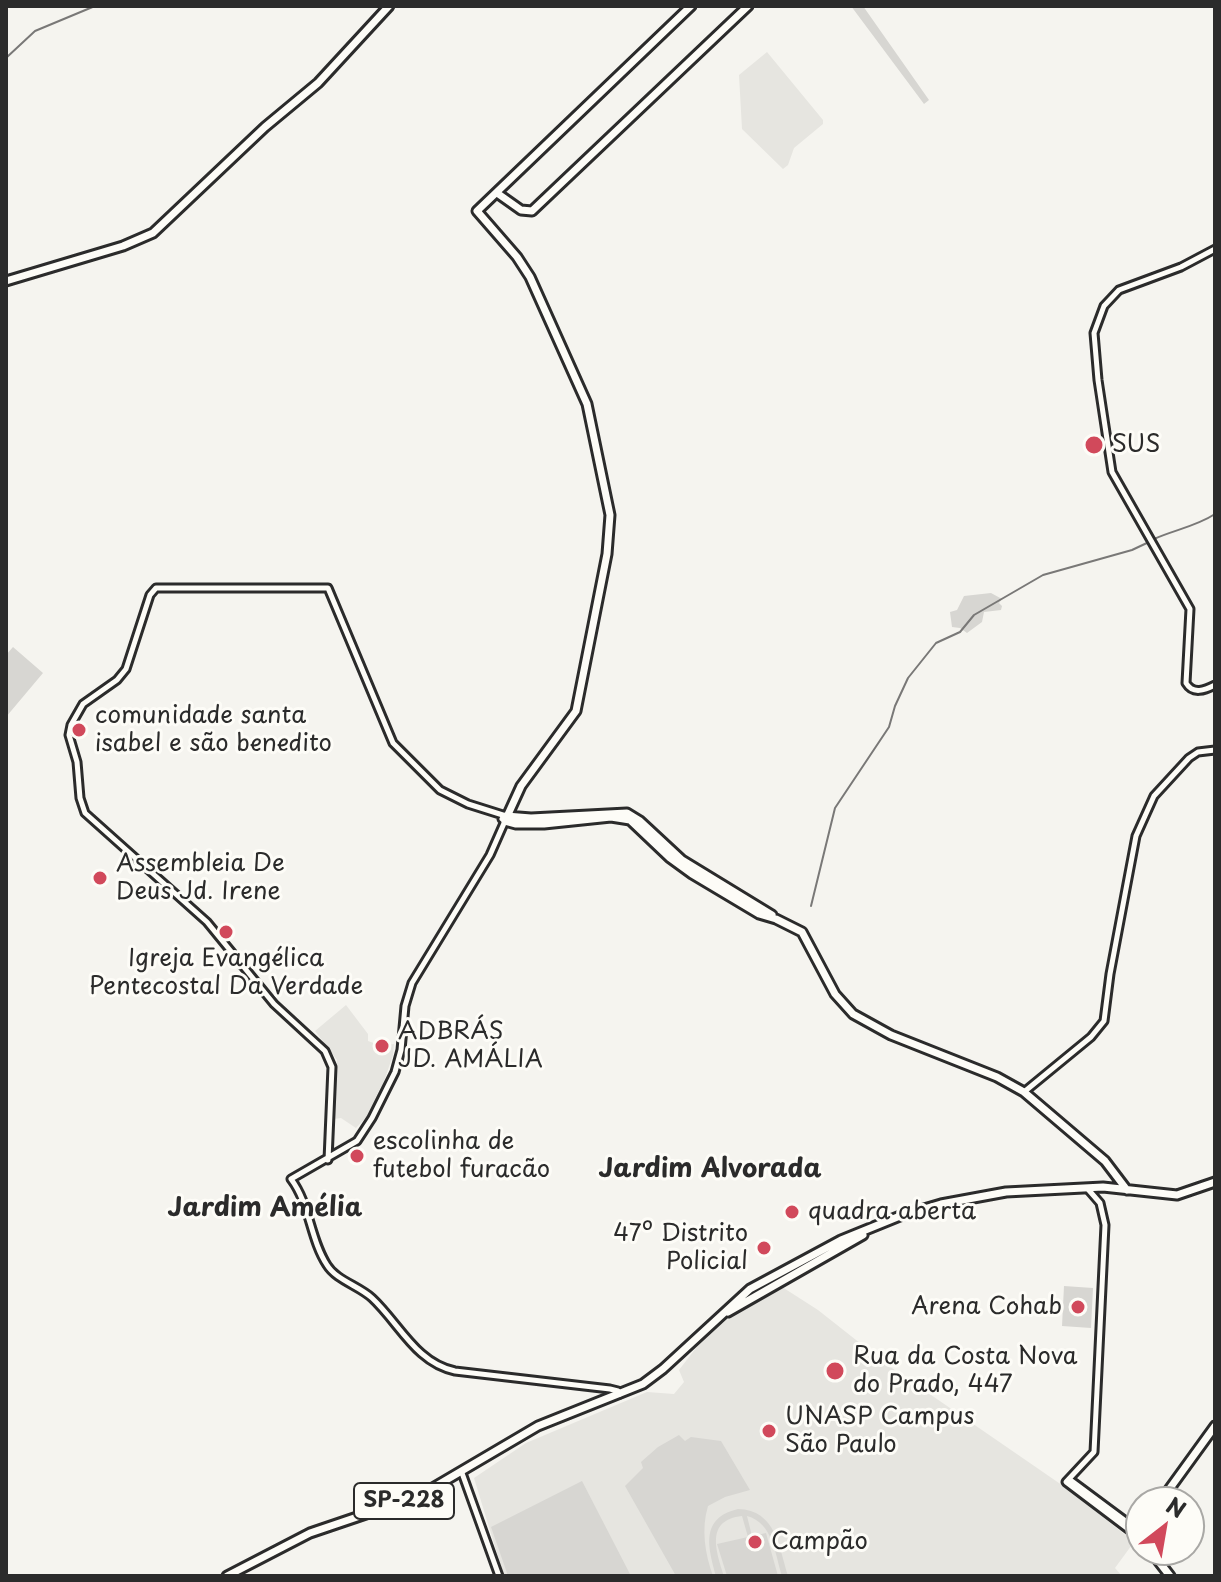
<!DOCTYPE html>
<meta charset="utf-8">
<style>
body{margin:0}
#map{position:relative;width:1221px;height:1582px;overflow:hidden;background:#f5f4ef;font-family:"Playpen Sans",sans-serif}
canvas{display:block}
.frame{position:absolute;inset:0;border:8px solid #2b2b2b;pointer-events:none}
.north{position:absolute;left:1125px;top:1486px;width:80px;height:80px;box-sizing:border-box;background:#fdfcf7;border:2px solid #a9a8a5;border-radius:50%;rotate:31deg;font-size:22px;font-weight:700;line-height:32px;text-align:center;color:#2b2b2b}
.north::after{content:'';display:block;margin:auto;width:28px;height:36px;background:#d1495b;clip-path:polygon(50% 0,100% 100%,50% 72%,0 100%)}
</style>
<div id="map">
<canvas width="1221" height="1582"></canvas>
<div class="frame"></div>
<div class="north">N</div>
</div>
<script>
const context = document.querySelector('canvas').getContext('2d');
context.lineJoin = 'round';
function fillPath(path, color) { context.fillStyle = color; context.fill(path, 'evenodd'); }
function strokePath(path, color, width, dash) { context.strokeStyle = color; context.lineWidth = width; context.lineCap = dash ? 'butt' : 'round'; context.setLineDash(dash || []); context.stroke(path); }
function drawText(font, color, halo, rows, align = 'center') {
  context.font = font + ' "Playpen Sans",sans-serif'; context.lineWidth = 6; context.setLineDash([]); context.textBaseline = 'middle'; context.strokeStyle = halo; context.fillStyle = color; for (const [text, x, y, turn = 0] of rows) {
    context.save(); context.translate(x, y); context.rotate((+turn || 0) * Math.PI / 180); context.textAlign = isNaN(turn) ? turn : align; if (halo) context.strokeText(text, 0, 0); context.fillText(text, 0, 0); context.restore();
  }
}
fillPath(new Path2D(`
 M 767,52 L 823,120 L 823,124 L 794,148 L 788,165 L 783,169 L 742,129 L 739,75 Z
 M 346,1005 L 368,1034 L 368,1041 L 382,1046 L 394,1044 L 393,1055 L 380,1093 L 370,1113 L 356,1128 L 341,1118 L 334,1119 L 337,1060 L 315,1031 Z
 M 779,1285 L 818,1310 L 889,1366 L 1072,1492 L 1134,1542 L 1115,1568 L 1122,1576 L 504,1576 L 474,1478 L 526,1443 L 647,1392 L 674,1394 L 684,1382 L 679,1370 L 703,1339 L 755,1297 Z`), '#e6e5e0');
fillPath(new Path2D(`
 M 851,6 L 863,6 L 929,100 L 924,104 Z
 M 991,593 L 1002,599 L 999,603 L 1002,606 L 1001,610 L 984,612 L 982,622 L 967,633 L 960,628 L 952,627 L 950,612 L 957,610 L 964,596 Z
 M 13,647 L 43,673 L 6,717 L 6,655 Z
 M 1064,1286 L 1093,1288 L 1091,1328 L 1062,1326 Z
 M 679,1435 L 685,1441 L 691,1437 L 721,1441 L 750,1490 L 725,1497 L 708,1506 C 701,1529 705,1554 713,1576 L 676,1576 L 625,1486 L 643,1468 L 641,1462 L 658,1447 Z
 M 582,1481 L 631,1576 L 508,1576 L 491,1527 Z
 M 738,1509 C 776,1510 779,1547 788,1576 L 782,1576 C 775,1554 773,1523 747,1516 L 752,1536 L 766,1533 L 778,1576 L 727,1576 L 717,1544 L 748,1537 L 742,1516 C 705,1520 716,1551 724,1576 L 716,1576 C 708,1547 700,1518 738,1509 Z`), '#d7d6d2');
strokePath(new Path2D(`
 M 6,58 L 35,31 L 95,6
 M 1154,539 C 1174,530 1197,526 1215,514
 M 811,906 L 835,808 L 889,727 L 895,706 L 908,678 L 936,643 L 960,632 L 974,615 L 1043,575 L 1132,550 L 1149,542`), '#797877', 2);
const minor = new Path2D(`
 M 1215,249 L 1181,267 L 1119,290 L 1104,306 L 1094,333 L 1098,380 L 1112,472 L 1190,609 L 1186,683 C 1193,695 1205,690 1215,685
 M 502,819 L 505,821 L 490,855 L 412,983 L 405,1006 L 401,1050 L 395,1072 L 372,1118 L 357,1141 L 291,1179 C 310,1204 310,1239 327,1265 C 336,1280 359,1286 372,1298 C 399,1323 416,1363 455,1371 L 610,1389 L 618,1391 L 620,1394
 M 1024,1092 L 1091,1037 L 1104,1021 L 1110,974 L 1136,836 L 1154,796 L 1189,758 L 1198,752 L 1215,750
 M 328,1160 L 332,1067 L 325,1051 L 274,1004 L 207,922 L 85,813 L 80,798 L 77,762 L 69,735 L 71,725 L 83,704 L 117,680 L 126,669 L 150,595 L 156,588 L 328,588 L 393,743 L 440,790 L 468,804 L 506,816
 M 1087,1188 L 1100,1203 L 1105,1225 L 1094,1452 L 1066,1482 L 1136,1535
 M 462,1473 L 499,1576
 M 1069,1479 L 1139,1531`);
const major = new Path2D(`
 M 691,6 L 477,211 L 517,257 L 530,277 L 587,404 L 610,515 L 607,554 L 576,711 L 521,786 L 505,821 L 516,824 L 544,824 L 611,817 L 630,820 L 670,858 L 692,874 L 759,914 L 776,919 L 802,932 L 835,994 L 853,1014 L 891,1035 L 997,1077 L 1024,1092 L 1105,1161 L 1127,1190
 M 497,193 L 521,210 L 532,211 L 748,6
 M 6,281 L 123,246 L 153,233 L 265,127 L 318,83 L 389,6
 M 506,816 L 531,818 L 627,813 L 640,821 L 682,860 L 772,915
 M 728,1312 L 863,1235
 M 1160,1502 L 1215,1426
 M 1141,1529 L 1136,1535 L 1141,1540
 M 1150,1550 L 1170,1576
 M 227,1576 L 310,1533 L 419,1496 L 538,1426 L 643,1384 L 663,1369 L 750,1289 L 841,1240 L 900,1216 L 941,1204 L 1006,1192 L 1103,1187 L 1177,1195 L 1215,1182`);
strokePath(minor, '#2b2b2b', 11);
strokePath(major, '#2b2b2b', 13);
strokePath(minor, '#fdfcf7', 5);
strokePath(major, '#fdfcf7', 7);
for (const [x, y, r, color] of [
 [1094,445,10,"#d1495b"],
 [79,730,8,"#d1495b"],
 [100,878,8,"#d1495b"],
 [226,932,8,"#d1495b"],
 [382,1046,8,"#d1495b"],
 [357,1156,8,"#d1495b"],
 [792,1212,8,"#d1495b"],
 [764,1248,8,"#d1495b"],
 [1078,1307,8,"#d1495b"],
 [835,1371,10,"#d1495b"],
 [769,1431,8,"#d1495b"],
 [755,1542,8,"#d1495b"]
]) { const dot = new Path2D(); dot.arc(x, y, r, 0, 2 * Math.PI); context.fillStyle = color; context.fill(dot); strokePath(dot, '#fdfcf7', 3); }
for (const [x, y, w] of [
 [404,1501,100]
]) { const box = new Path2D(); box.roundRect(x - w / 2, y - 18, w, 36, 6); context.fillStyle = '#fdfcf7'; context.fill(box); strokePath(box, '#2b2b2b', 2); }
drawText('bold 22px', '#2b2b2b', null, [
 ["SP-228",404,1501]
]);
drawText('24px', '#2b2b2b', '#fdfcf7', [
 ["SUS",1112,445],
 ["comunidade santa",95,716],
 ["isabel e são benedito",95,744],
 ["Assembleia De",116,864],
 ["Deus Jd. Irene",116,892],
 ["Igreja Evangélica",226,959,"center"],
 ["Pentecostal Da Verdade",226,987,"center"],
 ["ADBRÁS",398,1032],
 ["JD. AMÁLIA",398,1060],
 ["escolinha de",373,1142],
 ["futebol furacão",373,1170],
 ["quadra aberta",808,1212],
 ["47º Distrito",748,1234,"right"],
 ["Policial",748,1262,"right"],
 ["Arena Cohab",1062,1307,"right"],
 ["Rua da Costa Nova",853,1357],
 ["do Prado, 447",853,1385],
 ["UNASP Campus",785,1417],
 ["São Paulo",785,1445],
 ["Campão",771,1542]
], 'left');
drawText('bold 26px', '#2b2b2b', '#fdfcf7', [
 ["Jardim Alvorada",710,1170],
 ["Jardim Amélia",265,1209]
]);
</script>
